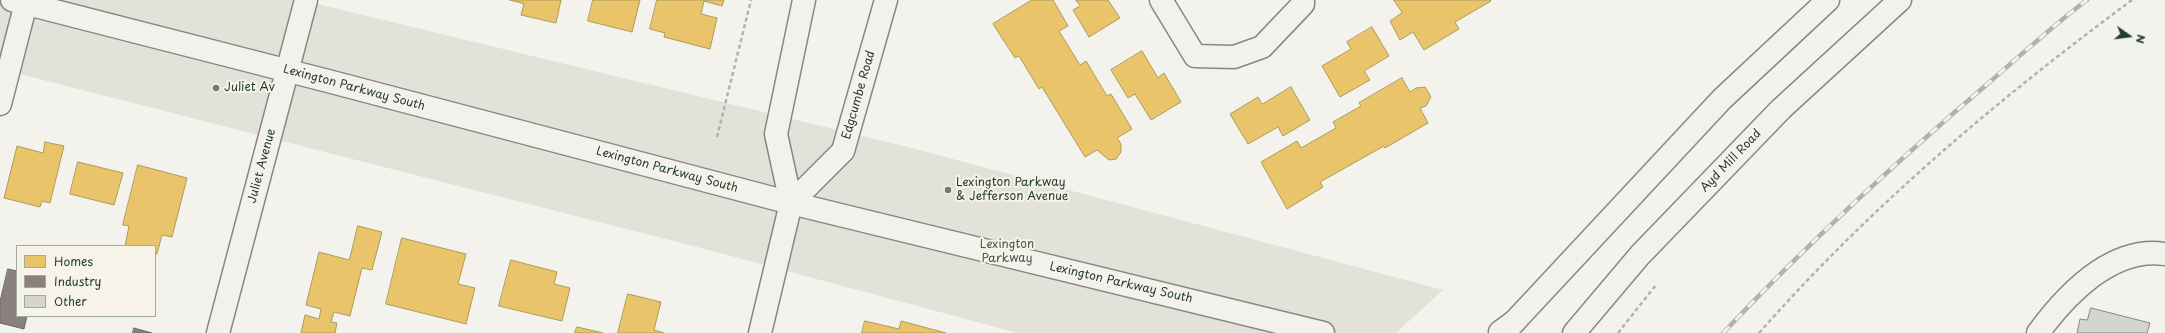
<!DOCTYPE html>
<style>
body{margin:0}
#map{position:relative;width:2165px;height:333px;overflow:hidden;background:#f4f2ec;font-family:"Playpen Sans",sans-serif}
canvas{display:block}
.legend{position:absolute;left:16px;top:245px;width:140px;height:72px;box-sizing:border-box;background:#f7f3e8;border:1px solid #a1aaa0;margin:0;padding:5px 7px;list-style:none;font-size:12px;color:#1f3d34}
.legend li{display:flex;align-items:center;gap:8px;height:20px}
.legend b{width:20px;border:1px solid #a1aaa0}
.north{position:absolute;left:2109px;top:16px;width:40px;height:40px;-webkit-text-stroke:3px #f7f3e8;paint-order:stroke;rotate:104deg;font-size:11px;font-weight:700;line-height:16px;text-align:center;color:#1f3d34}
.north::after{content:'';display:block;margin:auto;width:14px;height:18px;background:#1f3d34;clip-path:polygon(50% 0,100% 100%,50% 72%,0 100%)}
</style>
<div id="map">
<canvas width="2165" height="333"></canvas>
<ul class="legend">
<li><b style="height:11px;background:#e9c46a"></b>Homes</li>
<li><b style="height:11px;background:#8a817c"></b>Industry</li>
<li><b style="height:11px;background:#d5d5d0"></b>Other</li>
</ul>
<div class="north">N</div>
</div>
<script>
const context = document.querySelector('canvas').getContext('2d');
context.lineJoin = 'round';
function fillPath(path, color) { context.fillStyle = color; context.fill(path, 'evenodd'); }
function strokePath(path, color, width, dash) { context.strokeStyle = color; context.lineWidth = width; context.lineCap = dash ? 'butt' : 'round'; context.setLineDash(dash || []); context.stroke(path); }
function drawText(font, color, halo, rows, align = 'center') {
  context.font = font + ' "Playpen Sans",sans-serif'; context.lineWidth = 4; context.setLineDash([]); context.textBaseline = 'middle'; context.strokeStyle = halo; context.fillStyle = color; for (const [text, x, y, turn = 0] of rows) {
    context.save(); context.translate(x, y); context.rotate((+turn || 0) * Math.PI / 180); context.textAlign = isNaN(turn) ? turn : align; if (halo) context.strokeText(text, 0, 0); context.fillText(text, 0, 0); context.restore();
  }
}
fillPath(new Path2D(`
 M 0,0 L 301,0 L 908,147 L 1443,290 L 1396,333 L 1018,333 L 701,248 L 0,69 Z`), '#e2e2d9');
const homes = new Path2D(`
 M 510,0 L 561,0 L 556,23 L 521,15 L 524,4 Z
 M 593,0 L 640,0 L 632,32 L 588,21 Z
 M 657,0 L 724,0 L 722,6 L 704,1 L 701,14 L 717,18 L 710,49 L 664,37 L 665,33 L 650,29 Z
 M 1032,0 L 1053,0 L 1068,26 L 1059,31 L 1080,65 L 1086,61 L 1107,96 L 1111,94 L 1132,129 L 1117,138 L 1121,144 L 1121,152 L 1116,159 L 1109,160 L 1097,150 L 1085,157 L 1042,87 L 1039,89 L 1019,56 L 1015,58 L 993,24 Z
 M 1076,0 L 1108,0 L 1120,18 L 1089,37 L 1073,10 L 1080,6 Z
 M 1394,0 L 1490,0 L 1491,1 L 1455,22 L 1459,29 L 1424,50 L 1413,32 L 1400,40 L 1390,21 L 1402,13 Z
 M 1372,27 L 1389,56 L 1364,71 L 1370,80 L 1340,97 L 1322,66 L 1351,49 L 1347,42 Z
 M 1142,51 L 1158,78 L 1164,73 L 1181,102 L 1151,120 L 1135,94 L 1128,98 L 1111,70 Z
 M 1402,78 L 1410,92 L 1416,88 L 1425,87 L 1431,97 L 1426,106 L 1420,108 L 1428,123 L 1385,148 L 1384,146 L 1320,182 L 1323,187 L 1287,209 L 1261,162 L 1297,141 L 1301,148 L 1336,128 L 1333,122 L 1361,106 L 1359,103 Z
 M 1291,87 L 1310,120 L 1283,136 L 1278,127 L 1248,144 L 1230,114 L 1258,97 L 1262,104 Z
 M 45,142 L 64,146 L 50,203 L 42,201 L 40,207 L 4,198 L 17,146 L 43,153 Z
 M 78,162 L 123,173 L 114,205 L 70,194 Z
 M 138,165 L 187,178 L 172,237 L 162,235 L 157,254 L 155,254 L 155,246 L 125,246 L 129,226 L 123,225 Z
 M 358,226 L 382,232 L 372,270 L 362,268 L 350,316 L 334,312 L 331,322 L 337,323 L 335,333 L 301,333 L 305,315 L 319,319 L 321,309 L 306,305 L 319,252 L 349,260 Z
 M 402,238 L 466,254 L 458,284 L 475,288 L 466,324 L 386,304 Z
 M 511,260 L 557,272 L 554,284 L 570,288 L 562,321 L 499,306 Z
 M 628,294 L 661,302 L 654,330 L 664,333 L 618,333 Z
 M 865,321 L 899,329 L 901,321 L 946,333 L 862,333 Z
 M 577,327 L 603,333 L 575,333 Z`);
fillPath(homes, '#e9c46a');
strokePath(homes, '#ac9c5a', 1);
const industry = new Path2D(`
 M 8,269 L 17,271 L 17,316 L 27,316 L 24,329 L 0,323 L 0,302 Z
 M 134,328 L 152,333 L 133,333 Z`);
fillPath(industry, '#8a817c');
strokePath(industry, '#6a6d66', 1);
const building = new Path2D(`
 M 2091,308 L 2150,323 L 2147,333 L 2077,333 L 2080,319 L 2087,320 Z`);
fillPath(building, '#d5d5d0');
strokePath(building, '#848985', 1);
const minor = new Path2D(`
 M 1161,0 L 1195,56 L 1234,57 L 1262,47 L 1303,4 L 1303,0
 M 0,104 L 26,3
 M 791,203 L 843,151 L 886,0
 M 218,333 L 306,0
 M 760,333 L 791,203 L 776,134 L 804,0
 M 2038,333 C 2066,295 2112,246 2165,254`);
const major = new Path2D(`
 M 12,0 L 328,81 L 791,203 L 1323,333
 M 1500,332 L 1515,321 L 1722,99 L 1828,0
 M 1574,333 L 1640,255 L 1781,109 L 1900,0`);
const highway = new Path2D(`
 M 1504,333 L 1515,321`);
strokePath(minor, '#848985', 25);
strokePath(major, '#848985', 25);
strokePath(highway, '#848985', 25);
strokePath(new Path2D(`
 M 717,137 L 751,0
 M 1618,333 L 1656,285
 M 1759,333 C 1871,206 1997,100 2132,0`), '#b0b2ae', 2.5, [4, 3]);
strokePath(minor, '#f2f1ed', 22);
strokePath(major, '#f2f1ed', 22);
strokePath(highway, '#f2f1ed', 22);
const rail = new Path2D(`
 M 1723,333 C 1809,242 1897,161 1992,80 C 2023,53 2054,25 2087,0`);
strokePath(rail, '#b0b2ae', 4.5);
strokePath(rail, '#f7f3e8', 3, [9]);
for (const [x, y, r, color] of [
 [216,88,4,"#6a7c74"],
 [948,190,4,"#6a7c74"]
]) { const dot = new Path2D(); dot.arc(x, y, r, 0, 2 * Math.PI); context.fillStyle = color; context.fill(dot); strokePath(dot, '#f7f3e8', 1.5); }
drawText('12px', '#1f3d34', '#f7f3e8', [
 ["Juliet Av",224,88],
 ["Lexington Parkway",956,183],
 ["& Jefferson Avenue",956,197]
], 'left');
drawText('12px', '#1f3d34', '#f7f3e8', [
 ["Lexington Parkway South",354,88,15],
 ["Edgcumbe Road",859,95,-74],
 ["Ayd Mill Road",1731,161,-46],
 ["Juliet Avenue",262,166,-75],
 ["Lexington Parkway South",667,170,15],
 ["Lexington Parkway South",1121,283,13]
]);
drawText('12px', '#435b52', '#f7f3e8', [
 ["Lexington",1007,245],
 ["Parkway",1007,259]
]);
</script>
